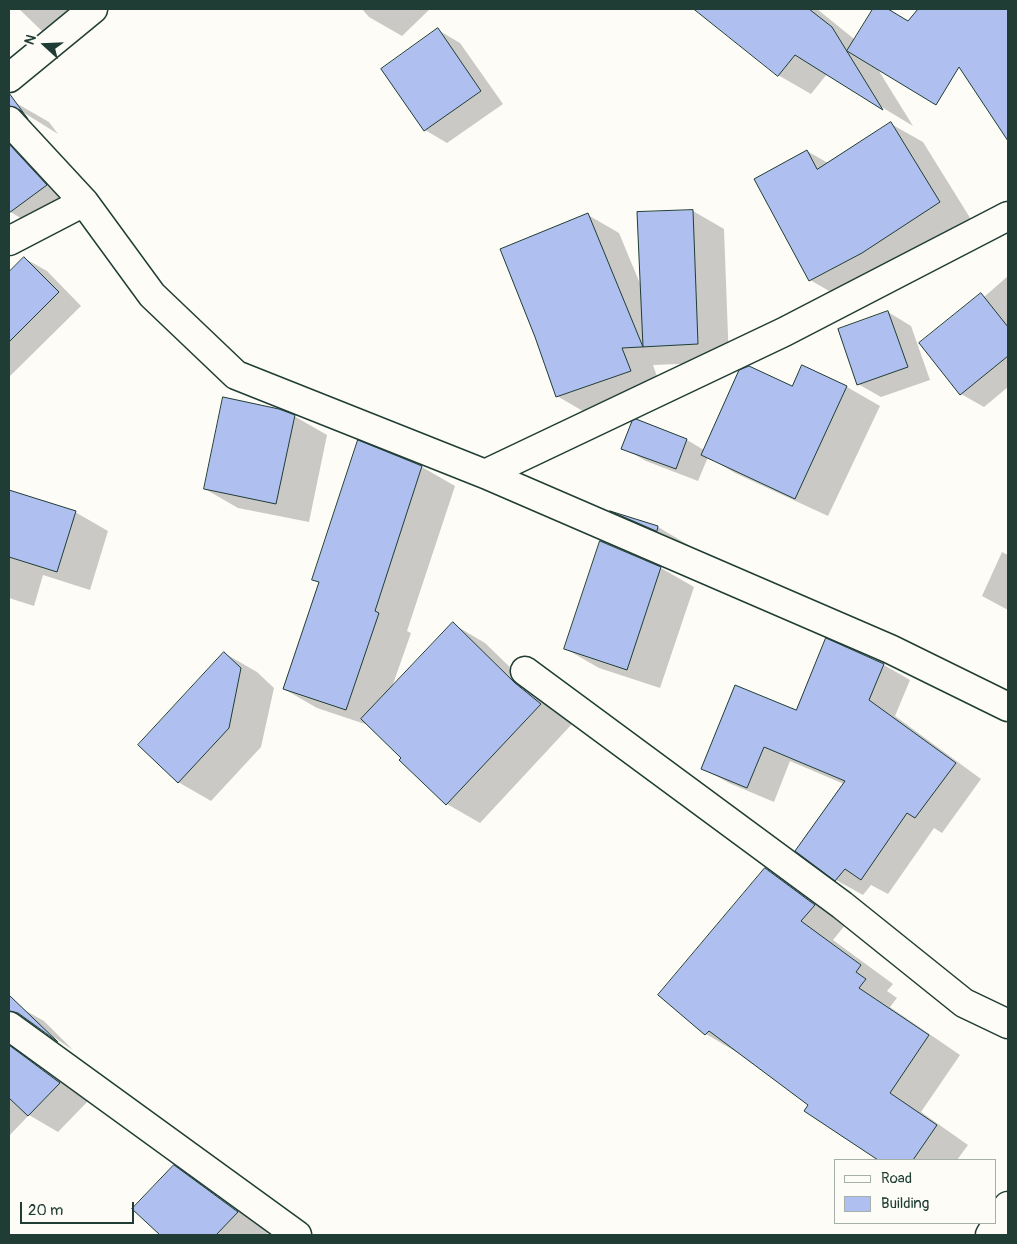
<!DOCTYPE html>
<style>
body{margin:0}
#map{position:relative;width:1017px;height:1244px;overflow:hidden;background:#fdfcf7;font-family:Pangolin,sans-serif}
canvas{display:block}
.frame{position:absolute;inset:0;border:10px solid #1f3d34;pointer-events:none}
.legend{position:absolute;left:834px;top:1159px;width:162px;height:65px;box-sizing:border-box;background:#fdfcf7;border:1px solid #a4b0a9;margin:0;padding:6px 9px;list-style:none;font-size:15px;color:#1f3d34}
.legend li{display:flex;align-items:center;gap:10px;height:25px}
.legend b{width:25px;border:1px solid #a4b0a9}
.north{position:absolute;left:20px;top:20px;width:50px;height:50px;-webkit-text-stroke:4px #fdfcf7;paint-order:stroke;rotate:290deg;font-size:14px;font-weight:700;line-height:20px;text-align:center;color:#1f3d34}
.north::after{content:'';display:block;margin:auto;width:18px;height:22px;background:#1f3d34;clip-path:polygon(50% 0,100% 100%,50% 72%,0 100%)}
.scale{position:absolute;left:20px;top:1202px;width:114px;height:22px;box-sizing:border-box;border:2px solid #1f3d34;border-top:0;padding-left:6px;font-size:15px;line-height:18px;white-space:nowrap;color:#1f3d34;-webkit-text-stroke:4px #fdfcf7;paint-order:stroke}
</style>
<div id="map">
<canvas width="1017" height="1244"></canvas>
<div class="frame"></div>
<ul class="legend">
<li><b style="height:6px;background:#fdfcf7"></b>Road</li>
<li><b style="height:14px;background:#afbfef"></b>Building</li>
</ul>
<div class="north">N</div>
<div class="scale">20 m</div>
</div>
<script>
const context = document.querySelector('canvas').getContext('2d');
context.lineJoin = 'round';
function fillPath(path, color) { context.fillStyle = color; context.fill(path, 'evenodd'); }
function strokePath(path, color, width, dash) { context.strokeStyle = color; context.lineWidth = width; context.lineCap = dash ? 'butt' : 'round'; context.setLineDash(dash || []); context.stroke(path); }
fillPath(new Path2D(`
 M 19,9 L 82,9 L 64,44 L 42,31 Z
 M 362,9 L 430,9 L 402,36 L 369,17 Z
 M 714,9 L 817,9 L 864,47 L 913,126 L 827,74 L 811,94 L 778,75 L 707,18 Z
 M 919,9 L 1008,9 L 1008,133 L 1003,130 L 966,72 L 909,22 Z
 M 438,30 L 460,43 L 503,104 L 447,143 L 425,130 Z
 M 16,103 L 49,122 L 58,134 L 13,106 Z
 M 891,124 L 923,142 L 972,221 L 843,299 L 810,280 L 807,151 L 828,163 Z
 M 9,128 L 79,204 L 42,231 L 9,211 Z
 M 693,211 L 724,229 L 729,362 L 653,365 L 661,388 L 588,414 L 557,396 L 588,215 L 619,233 L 641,286 Z
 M 24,258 L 47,271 L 81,306 L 9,377 L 9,273 Z
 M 1008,276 L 1008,387 L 984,407 L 961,394 L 921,343 L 981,295 L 984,297 Z
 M 888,312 L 911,326 L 930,380 L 881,397 L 858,384 Z
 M 802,366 L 847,387 L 880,406 L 828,516 L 735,473 L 708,457 L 698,481 L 646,461 L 623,448 L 636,421 L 687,440 L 704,450 L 792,388 Z
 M 294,416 L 327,435 L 309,522 L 238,508 L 205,489 Z
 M 358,442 L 422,467 L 455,486 L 407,631 L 411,633 L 392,687 L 453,624 L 485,643 L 548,704 L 572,724 L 480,823 L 447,804 L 400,760 L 403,758 L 368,725 L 317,708 L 284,689 L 320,583 L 314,579 Z
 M 9,492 L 75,512 L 108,531 L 90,590 L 43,575 L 34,606 L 9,598 Z
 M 621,516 L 658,527 L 690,546 L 690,549 L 644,529 Z
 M 601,543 L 661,568 L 694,587 L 660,688 L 599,668 L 566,649 Z
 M 1002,552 L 1008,555 L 1008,610 L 982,596 Z
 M 827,640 L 884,665 L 910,680 L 895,716 L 981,779 L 942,833 L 934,828 L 888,894 L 871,885 L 863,895 L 836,880 L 844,784 L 790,761 L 774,802 L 729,783 L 702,768 L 797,711 Z
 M 224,653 L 257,672 L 274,688 L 261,747 L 211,801 L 178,782 Z
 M 765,869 L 797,888 L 846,924 L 833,940 L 893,984 L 887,991 L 897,998 L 890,1007 L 960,1055 L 921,1112 L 968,1145 L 957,1160 L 879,1160 L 810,1105 L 738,1053 L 706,1034 L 660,995 Z
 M 9,997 L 21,1008 L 44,1021 L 73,1050 L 40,1028 L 33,1028 L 89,1100 L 58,1132 L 29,1115 L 9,1136 Z
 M 174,1167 L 207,1185 L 270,1231 L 266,1235 L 162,1235 L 134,1209 Z`), '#0003');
const building = new Path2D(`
 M 694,9 L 809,9 L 832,27 L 883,110 L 795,55 L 778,76 Z
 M 873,9 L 888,9 L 908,21 L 918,9 L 1008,9 L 1008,141 L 959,67 L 936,105 L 847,51 Z
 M 438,28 L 481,91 L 424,131 L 381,69 Z
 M 9,93 L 28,119 L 20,110 L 9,106 Z
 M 891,122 L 940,202 L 862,253 L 809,281 L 754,179 L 807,150 L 817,169 Z
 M 9,144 L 47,185 L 9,213 Z
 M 693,210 L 698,344 L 622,348 L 631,371 L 556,397 L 535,337 L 500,249 L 588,213 L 643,347 L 637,212 Z
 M 24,257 L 59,292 L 9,342 L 9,272 Z
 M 981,293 L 1008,327 L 1008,356 L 960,395 L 919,343 Z
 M 888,311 L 908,367 L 857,385 L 838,329 Z
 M 802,365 L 847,386 L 795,499 L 701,455 L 739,370 L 749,366 L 792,386 Z
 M 223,397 L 279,409 L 295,415 L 276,504 L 204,489 Z
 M 636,419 L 687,439 L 676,469 L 621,449 L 632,421 Z
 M 358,440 L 422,466 L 375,611 L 379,613 L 346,710 L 283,689 L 319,582 L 312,580 Z
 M 9,490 L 76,511 L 57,572 L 9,557 Z
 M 610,511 L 658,526 L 657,531 Z
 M 600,541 L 661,567 L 627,670 L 564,649 Z
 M 453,622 L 515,683 L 541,704 L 446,805 L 399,760 L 401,758 L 361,719 Z
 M 826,638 L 884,664 L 869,700 L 956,763 L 915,818 L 907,813 L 861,880 L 845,869 L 835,881 L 795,851 L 845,781 L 764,747 L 747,788 L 701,769 L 735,685 L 796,710 Z
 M 224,652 L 241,668 L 229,728 L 178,783 L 138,745 Z
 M 765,868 L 815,905 L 801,921 L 861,965 L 856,972 L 866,979 L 859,988 L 929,1035 L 890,1093 L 937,1125 L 913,1160 L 878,1160 L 804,1111 L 808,1105 L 709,1031 L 705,1035 L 658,995 Z
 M 9,995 L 58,1042 L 18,1013 L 9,1011 Z
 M 9,1045 L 60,1083 L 28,1116 L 9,1098 Z
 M 174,1165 L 238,1212 L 216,1235 L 160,1235 L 132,1209 Z`);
fillPath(building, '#afbfef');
strokePath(building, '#1f3d34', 1);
const street = new Path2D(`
 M 9,78 L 93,9
 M 9,121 L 84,202 L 152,295 L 236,375 L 485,474 L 890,649 L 1008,707
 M 9,241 L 84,202
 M 485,474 L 784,332 L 1008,216
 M 525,671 L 842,905 L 964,1003 L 1008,1024
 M 9,1026 L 297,1235
 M 990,1235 L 1008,1206`);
strokePath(street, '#1f3d34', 31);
strokePath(street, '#fdfcf7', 28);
</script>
